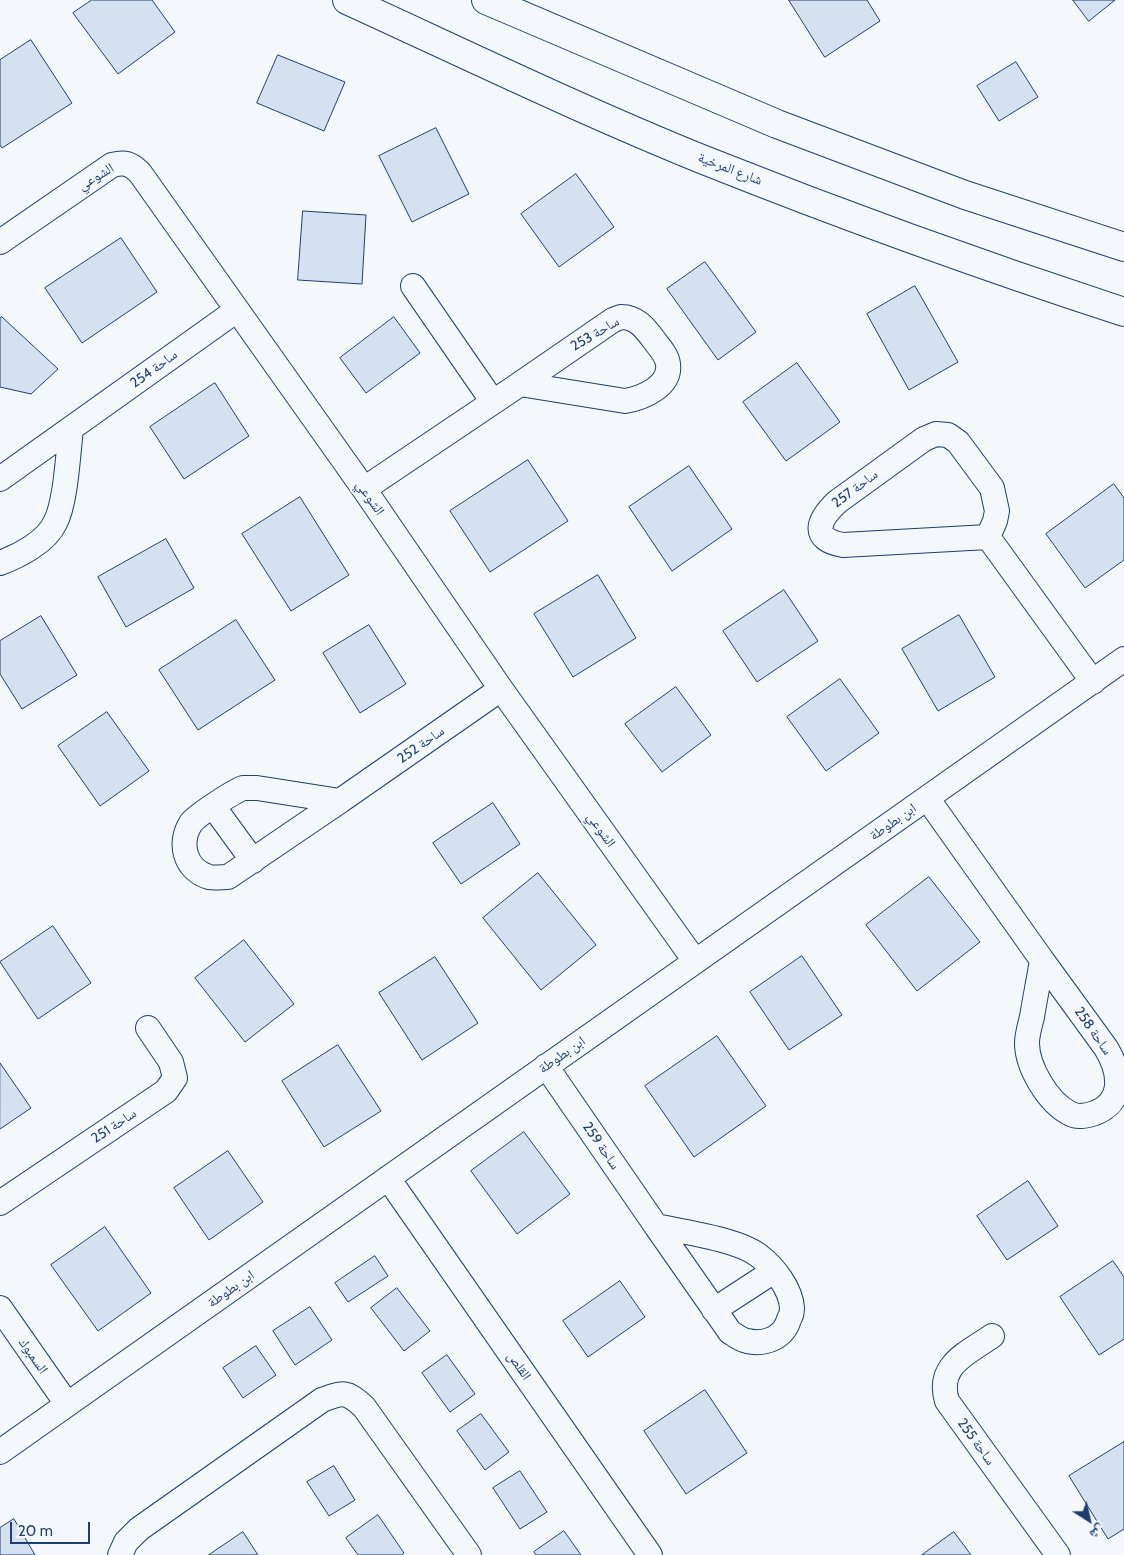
<!DOCTYPE html>
<meta charset="utf-8">
<style>
body{margin:0}
#map{position:relative;width:1124px;height:1555px;overflow:hidden;background:#f4f7fb;font-family:Cabin,"Noto Naskh Arabic",sans-serif}
canvas{display:block}
.north{position:absolute;left:1064px;top:1495px;width:50px;height:50px;-webkit-text-stroke:4px #f4f7fb;paint-order:stroke;rotate:145deg;font-size:14px;font-weight:700;line-height:20px;text-align:center;color:#1d3f73}
.north::after{content:'';display:block;margin:auto;width:18px;height:22px;background:#1d3f73;clip-path:polygon(50% 0,100% 100%,50% 72%,0 100%)}
.scale{position:absolute;left:10px;top:1522px;width:80px;height:22px;box-sizing:border-box;border:2px solid #1d3f73;border-top:0;padding-left:6px;font-size:15px;line-height:18px;white-space:nowrap;color:#1d3f73;-webkit-text-stroke:4px #f4f7fb;paint-order:stroke}
</style>
<div id="map">
<canvas width="1124" height="1555"></canvas>
<div class="north">ش</div>
<div class="scale">20 m</div>
</div>
<script>
const context = document.querySelector('canvas').getContext('2d');
context.lineJoin = 'round';
function fillPath(path, color) { context.fillStyle = color; context.fill(path, 'evenodd'); }
function strokePath(path, color, width, dash) { context.strokeStyle = color; context.lineWidth = width; context.lineCap = dash ? 'butt' : 'round'; context.setLineDash(dash || []); context.stroke(path); }
function drawText(font, color, halo, rows, align = 'center') {
  context.font = font + ' Cabin,"Noto Naskh Arabic",sans-serif'; context.lineWidth = 4; context.setLineDash([]); context.textBaseline = 'middle'; context.strokeStyle = halo; context.fillStyle = color; for (const [text, x, y, turn = 0] of rows) {
    context.save(); context.translate(x, y); context.rotate((+turn || 0) * Math.PI / 180); context.textAlign = isNaN(turn) ? turn : align; if (halo) context.strokeText(text, 0, 0); context.fillText(text, 0, 0); context.restore();
  }
}
const building = new Path2D(`
 M 92,0 L 152,0 L 175,32 L 118,74 L 73,13 Z
 M 789,0 L 867,0 L 880,21 L 825,57 Z
 M 1073,0 L 1115,0 L 1089,21 Z
 M 31,40 L 72,103 L 2,148 L 0,145 L 0,60 Z
 M 278,55 L 345,82 L 324,131 L 257,103 Z
 M 1016,62 L 1038,97 L 999,121 L 977,86 Z
 M 436,128 L 469,194 L 412,222 L 379,156 Z
 M 576,174 L 614,227 L 559,267 L 521,214 Z
 M 303,211 L 366,215 L 362,284 L 298,280 Z
 M 121,238 L 157,292 L 82,343 L 45,288 Z
 M 705,262 L 756,332 L 718,360 L 667,289 Z
 M 915,286 L 958,362 L 909,390 L 867,314 Z
 M 2,317 L 58,369 L 31,394 L 0,387 L 0,318 Z
 M 394,317 L 420,353 L 366,393 L 340,358 Z
 M 797,363 L 840,422 L 786,461 L 743,402 Z
 M 215,383 L 249,436 L 184,479 L 150,427 Z
 M 528,460 L 568,521 L 490,572 L 450,511 Z
 M 689,466 L 732,529 L 672,571 L 629,507 Z
 M 1114,484 L 1124,498 L 1124,560 L 1085,588 L 1046,534 Z
 M 300,497 L 349,575 L 291,611 L 242,534 Z
 M 166,539 L 194,588 L 126,627 L 98,577 Z
 M 598,575 L 636,638 L 573,677 L 534,614 Z
 M 784,590 L 818,641 L 757,682 L 723,631 Z
 M 959,615 L 995,677 L 938,711 L 902,649 Z
 M 41,616 L 77,675 L 22,709 L 0,674 L 0,641 Z
 M 236,620 L 275,680 L 198,730 L 159,670 Z
 M 369,625 L 406,684 L 360,713 L 323,653 Z
 M 840,679 L 879,733 L 826,771 L 787,717 Z
 M 676,687 L 711,735 L 662,772 L 625,724 Z
 M 107,712 L 149,771 L 100,806 L 58,746 Z
 M 493,803 L 520,844 L 461,884 L 433,843 Z
 M 538,873 L 596,945 L 541,990 L 483,918 Z
 M 929,877 L 980,942 L 917,991 L 866,925 Z
 M 53,926 L 91,983 L 38,1019 L 0,962 Z
 M 244,940 L 294,1004 L 245,1042 L 195,978 Z
 M 802,956 L 842,1015 L 789,1050 L 750,992 Z
 M 435,957 L 478,1023 L 422,1060 L 379,993 Z
 M 717,1036 L 766,1106 L 694,1157 L 645,1086 Z
 M 338,1045 L 381,1111 L 324,1147 L 282,1081 Z
 M 0,1063 L 31,1108 L 0,1129 Z
 M 524,1132 L 570,1194 L 517,1234 L 471,1171 Z
 M 228,1151 L 263,1202 L 209,1240 L 174,1188 Z
 M 1028,1181 L 1058,1226 L 1007,1260 L 977,1216 Z
 M 105,1227 L 151,1293 L 98,1331 L 51,1265 Z
 M 375,1256 L 388,1276 L 348,1302 L 335,1283 Z
 M 1113,1261 L 1124,1277 L 1124,1339 L 1099,1355 L 1060,1297 Z
 M 620,1281 L 645,1317 L 588,1357 L 563,1321 Z
 M 397,1288 L 430,1331 L 404,1351 L 371,1308 Z
 M 310,1307 L 332,1340 L 295,1365 L 273,1331 Z
 M 256,1346 L 276,1375 L 243,1398 L 223,1368 Z
 M 447,1355 L 475,1394 L 450,1412 L 422,1373 Z
 M 705,1390 L 747,1453 L 686,1494 L 644,1431 Z
 M 481,1414 L 509,1452 L 485,1470 L 457,1431 Z
 M 1124,1442 L 1124,1529 L 1108,1539 L 1069,1476 Z
 M 334,1466 L 355,1500 L 329,1516 L 307,1482 Z
 M 520,1471 L 547,1512 L 520,1529 L 493,1488 Z
 M 378,1515 L 404,1553 L 402,1555 L 358,1555 L 346,1538 Z
 M 14,1519 L 35,1555 L 0,1555 L 0,1528 Z
 M 564,1531 L 581,1555 L 536,1555 L 534,1552 Z
 M 243,1532 L 258,1555 L 209,1555 Z
 M 954,1532 L 971,1555 L 922,1555 Z`);
fillPath(building, '#d5e0f0');
strokePath(building, '#1d3f73', 1);
const minor = new Path2D(`
 M 0,242 L 112,165 C 125,162 130,163 140,173 L 364,489 L 501,689 L 695,961
 M 413,286 L 493,402
 M 621,317 C 637,317 645,328 654,340 C 659,347 667,355 668,364 C 671,386 643,398 625,401 L 520,384 L 613,320 Z
 M 936,434 L 948,435 L 958,442 L 992,488 L 997,511 L 995,521 L 988,537 L 843,545 C 810,539 818,520 837,502 L 924,439 Z
 M 0,479 L 237,310
 M 364,489 L 520,384
 M 988,537 L 1093,682
 M 0,563 C 19,556 46,542 55,523 C 66,503 68,453 71,429
 M 243,788 L 257,788 L 340,801 L 228,877 C 222,877 214,878 209,877 C 185,870 178,843 191,823 C 197,815 233,792 243,788 Z
 M 927,798 L 1042,960
 M 340,801 L 501,689
 M 213,806 L 253,861
 M 1042,960 L 1106,1048 C 1121,1073 1124,1102 1095,1113 C 1086,1116 1077,1118 1069,1113 C 1048,1102 1027,1067 1027,1043 C 1027,1035 1030,1025 1032,1017 C 1035,998 1039,979 1042,960 Z
 M 546,1066 L 656,1226
 M 388,1178 L 650,1555
 M 0,1203 L 166,1091 L 175,1078 L 171,1062 L 148,1028
 M 656,1226 C 684,1232 736,1239 758,1255 C 774,1267 791,1289 792,1308 C 792,1312 791,1316 789,1319 C 784,1338 765,1345 747,1341 C 741,1340 735,1335 730,1332 Z
 M 0,1308 L 67,1404
 M 714,1310 L 774,1271
 M 992,1336 C 968,1353 936,1365 947,1401 L 1058,1555
 M 0,1452 L 1124,659
 M 120,1555 L 126,1542 L 139,1529 L 322,1400 C 343,1392 347,1391 364,1407 L 469,1555`);
const trunk = new Path2D(`
 M 347,0 C 465,54 583,111 704,160 C 842,215 983,266 1124,312
 M 486,0 L 777,124 L 965,195 L 1124,247`);
strokePath(minor, '#1d3f73', 26);
strokePath(trunk, '#1d3f73', 30);
strokePath(minor, '#f4f7fb', 24);
strokePath(trunk, '#f4f7fb', 28);
drawText('14px', '#1d3f73', '#f4f7fb', [
 ["شارع المرخية",730,169,21],
 ["الشوعي",96,177,-31],
 ["ساحة 253",595,334,-31],
 ["ساحة 254",154,369,-36],
 ["ساحة 257",855,489,-37],
 ["الشوعي",370,498,55],
 ["ساحة 252",421,745,-35],
 ["ابن بطوطة",893,822,-35],
 ["الشوعي",601,830,55],
 ["ساحة 258",1093,1031,55],
 ["ابن بطوطة",562,1055,-35],
 ["ساحة 251",114,1126,-34],
 ["ساحة 259",601,1146,55],
 ["ابن بطوطة",231,1289,-35],
 ["السمبوك",33,1356,55],
 ["القلص",519,1366,55],
 ["ساحة 255",976,1442,54]
]);
</script>
